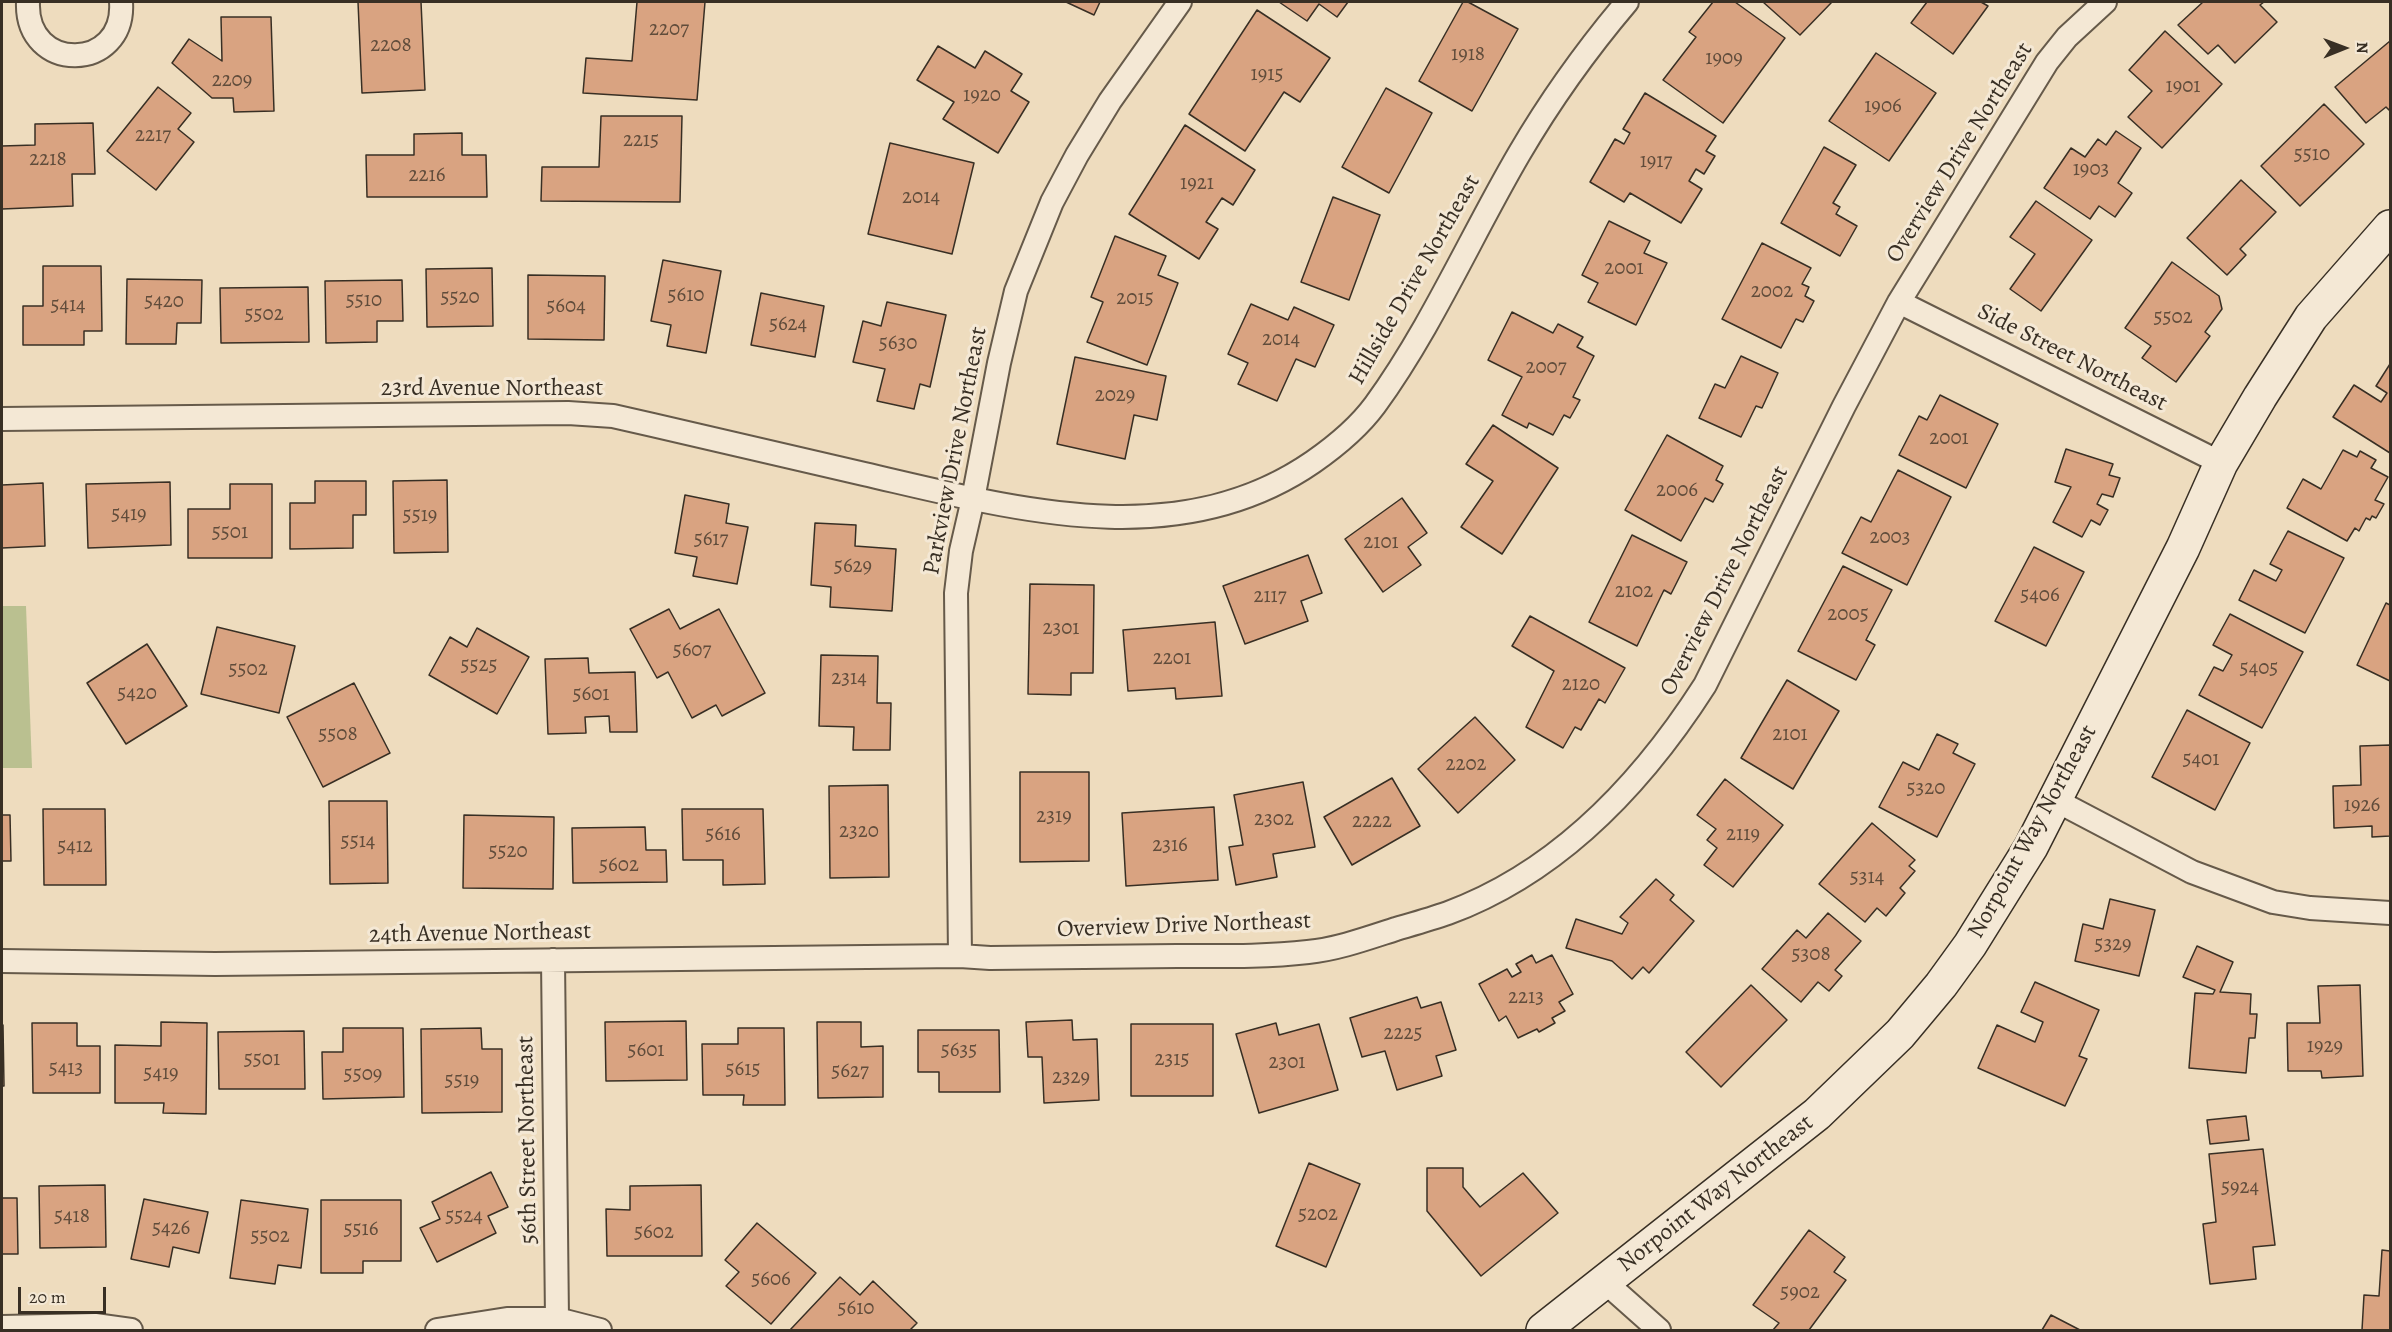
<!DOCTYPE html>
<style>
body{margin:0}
#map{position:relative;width:2392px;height:1332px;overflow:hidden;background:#eedcbe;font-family:Alegreya,serif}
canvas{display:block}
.frame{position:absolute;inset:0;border:3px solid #382f24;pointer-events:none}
.north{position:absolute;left:2314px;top:18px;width:60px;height:60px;-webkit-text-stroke:4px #f4e8d5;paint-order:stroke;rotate:89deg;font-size:16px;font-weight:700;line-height:24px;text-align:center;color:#382f24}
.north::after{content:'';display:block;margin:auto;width:21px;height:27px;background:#382f24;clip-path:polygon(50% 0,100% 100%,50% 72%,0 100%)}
.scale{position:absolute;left:18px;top:1287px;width:88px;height:27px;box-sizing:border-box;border:3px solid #382f24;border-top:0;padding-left:8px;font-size:18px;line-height:21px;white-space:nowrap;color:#382f24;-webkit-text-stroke:4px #f4e8d5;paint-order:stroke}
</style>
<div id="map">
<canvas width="2392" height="1332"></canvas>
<div class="frame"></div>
<div class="north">N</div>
<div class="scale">20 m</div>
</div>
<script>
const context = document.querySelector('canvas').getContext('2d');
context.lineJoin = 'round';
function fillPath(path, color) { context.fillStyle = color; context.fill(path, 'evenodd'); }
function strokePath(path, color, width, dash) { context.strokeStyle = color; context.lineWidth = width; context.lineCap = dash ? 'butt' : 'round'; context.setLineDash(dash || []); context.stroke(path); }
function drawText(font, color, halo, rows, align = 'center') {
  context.font = font + ' Alegreya,serif'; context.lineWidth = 6; context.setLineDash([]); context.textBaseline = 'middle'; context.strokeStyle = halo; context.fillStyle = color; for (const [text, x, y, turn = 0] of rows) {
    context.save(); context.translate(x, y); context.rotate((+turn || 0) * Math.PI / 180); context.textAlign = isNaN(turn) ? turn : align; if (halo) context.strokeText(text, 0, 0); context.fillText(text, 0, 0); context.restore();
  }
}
fillPath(new Path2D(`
 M 2,606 L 26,606 L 32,768 L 2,768 Z`), '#bac090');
const building = new Path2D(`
 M 358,2 L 421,2 L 425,90 L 362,93 Z
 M 637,2 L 705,2 L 697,100 L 583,93 L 586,58 L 632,61 Z
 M 1066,2 L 1100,2 L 1094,15 Z
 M 1279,2 L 1348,2 L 1337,17 L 1319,4 L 1307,21 Z
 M 1463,2 L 1468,2 L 1518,29 L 1472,111 L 1419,81 Z
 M 1713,2 L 1735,2 L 1785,38 L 1723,123 L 1663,80 L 1696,37 L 1689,32 Z
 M 1763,2 L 1832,2 L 1800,35 Z
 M 1927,2 L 1981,2 L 1988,6 L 1953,54 L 1911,23 Z
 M 2203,2 L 2264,2 L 2260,5 L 2277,22 L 2235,63 L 2218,45 L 2208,54 L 2178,25 Z
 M 1257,10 L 1330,58 L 1300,102 L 1284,92 L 1245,151 L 1189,114 Z
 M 221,17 L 271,17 L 274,111 L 234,112 L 233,98 L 212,98 L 172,63 L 189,39 L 222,61 Z
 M 2165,31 L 2222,84 L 2162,148 L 2128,117 L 2152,91 L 2129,70 Z
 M 2390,41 L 2390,108 L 2389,110 L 2386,107 L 2366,123 L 2335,87 Z
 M 938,46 L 975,68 L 985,51 L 1022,74 L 1011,91 L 1029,102 L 998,153 L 943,119 L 954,102 L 917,80 Z
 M 1876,53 L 1936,93 L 1889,161 L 1829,121 Z
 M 158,87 L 191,113 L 178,129 L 194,142 L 156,190 L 107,151 Z
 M 1386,88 L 1432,113 L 1389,193 L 1342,167 Z
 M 1645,93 L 1716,136 L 1706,151 L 1715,156 L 1704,174 L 1696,169 L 1689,181 L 1702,189 L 1681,223 L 1630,193 L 1624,202 L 1590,182 L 1615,139 L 1624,144 L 1630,133 L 1623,129 Z
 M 2324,104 L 2364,144 L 2300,206 L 2261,166 Z
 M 601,116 L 682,116 L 680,202 L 541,201 L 542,167 L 599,167 Z
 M 93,123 L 95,174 L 72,174 L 73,206 L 2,209 L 2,146 L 35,145 L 35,124 Z
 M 1185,125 L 1255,170 L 1233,205 L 1222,198 L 1206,222 L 1218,229 L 1199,259 L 1129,214 Z
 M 2116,131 L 2141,148 L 2118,183 L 2132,193 L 2115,217 L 2099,206 L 2090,219 L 2044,188 L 2071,148 L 2085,157 L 2098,139 L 2106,145 Z
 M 462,133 L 462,155 L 486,155 L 487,197 L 367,197 L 366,155 L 414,155 L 414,134 Z
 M 890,143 L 974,163 L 952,254 L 868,234 Z
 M 1824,147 L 1856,165 L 1833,203 L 1840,207 L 1836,214 L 1857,226 L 1840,256 L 1781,223 Z
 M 2241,180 L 2276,212 L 2240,249 L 2246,255 L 2227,275 L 2187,238 Z
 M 1333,197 L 1380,215 L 1349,300 L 1301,282 Z
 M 2036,201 L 2092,240 L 2041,311 L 2010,289 L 2035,254 L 2010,237 Z
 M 1609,221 L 1650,241 L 1644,253 L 1667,263 L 1636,325 L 1588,302 L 1598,283 L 1582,275 Z
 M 1115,236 L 1166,256 L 1158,275 L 1178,283 L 1147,365 L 1087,342 L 1103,302 L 1091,297 Z
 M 1762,243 L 1811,268 L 1802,284 L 1809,287 L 1805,296 L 1814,301 L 1803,322 L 1796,319 L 1781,348 L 1722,319 Z
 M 663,260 L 721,271 L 706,353 L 667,346 L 671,325 L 651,321 Z
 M 2172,262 L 2219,296 L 2222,309 L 2205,332 L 2210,336 L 2176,382 L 2142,358 L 2151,346 L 2125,328 Z
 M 43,266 L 101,266 L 102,331 L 84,331 L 84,345 L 23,345 L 23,306 L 43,306 Z
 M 492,268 L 493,326 L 427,327 L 426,269 Z
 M 528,275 L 605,276 L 604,340 L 528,339 Z
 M 127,279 L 202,280 L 201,323 L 177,323 L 176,344 L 126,344 Z
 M 402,280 L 403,321 L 377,321 L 377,342 L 326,343 L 325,281 Z
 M 308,287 L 309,342 L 221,343 L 220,288 Z
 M 761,293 L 824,306 L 815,357 L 751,345 Z
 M 887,302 L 946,315 L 930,387 L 920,384 L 914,409 L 877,401 L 885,369 L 853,362 L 863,321 L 881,326 Z
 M 1251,304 L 1288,320 L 1294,307 L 1334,325 L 1315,367 L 1296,359 L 1277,401 L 1238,384 L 1248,363 L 1228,354 Z
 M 1512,312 L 1553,333 L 1558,324 L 1583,337 L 1577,347 L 1594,356 L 1573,397 L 1580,400 L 1570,418 L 1564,415 L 1553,435 L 1529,423 L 1527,428 L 1502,415 L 1522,377 L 1488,360 Z
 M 1741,356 L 1778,373 L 1762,408 L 1756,406 L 1741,437 L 1699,418 L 1715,384 L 1725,388 Z
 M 1075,357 L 1166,376 L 1157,420 L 1134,415 L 1125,459 L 1057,444 Z
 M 2390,364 L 2390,453 L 2333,417 L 2354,385 L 2381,402 L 2387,393 L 2376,386 Z
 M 1940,395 L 1998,424 L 1966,488 L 1899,455 L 1919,416 L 1927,420 Z
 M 1493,425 L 1558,468 L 1502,554 L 1461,527 L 1493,481 L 1466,464 Z
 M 1667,435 L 1723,466 L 1716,480 L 1723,484 L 1713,502 L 1705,498 L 1681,541 L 1625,510 Z
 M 2066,449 L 2113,464 L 2109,475 L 2120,478 L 2113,497 L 2102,494 L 2097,504 L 2108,510 L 2100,525 L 2091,520 L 2082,537 L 2053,522 L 2071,487 L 2055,482 Z
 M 2343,450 L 2357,457 L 2360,451 L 2376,460 L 2371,468 L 2388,477 L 2375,500 L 2384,504 L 2376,518 L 2372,516 L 2370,520 L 2366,518 L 2359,531 L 2355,528 L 2347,541 L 2287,508 L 2303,479 L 2321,489 Z
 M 1898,470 L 1951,497 L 1907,585 L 1842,553 L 1861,517 L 1871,522 Z
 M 447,480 L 448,552 L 394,553 L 393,481 Z
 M 315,481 L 366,481 L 366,515 L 353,515 L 353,548 L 290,549 L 290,503 L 315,503 Z
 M 170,482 L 171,545 L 88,548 L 86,484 Z
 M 43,483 L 45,546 L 2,548 L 2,485 Z
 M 230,484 L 272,484 L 272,558 L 188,558 L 188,509 L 230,509 Z
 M 685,495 L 729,504 L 726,523 L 748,527 L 737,584 L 693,576 L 697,557 L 675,553 Z
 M 1402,498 L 1427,533 L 1408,547 L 1421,565 L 1383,592 L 1345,539 Z
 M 815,523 L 856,525 L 855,546 L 896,549 L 892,611 L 830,607 L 831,587 L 811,585 Z
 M 2288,531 L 2344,558 L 2305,633 L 2239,600 L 2254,570 L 2276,581 L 2282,570 L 2270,564 Z
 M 1632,535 L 1687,562 L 1671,594 L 1664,590 L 1637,646 L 1589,622 Z
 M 2034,547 L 2084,572 L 2046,646 L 1995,621 Z
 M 1308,555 L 1322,593 L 1301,601 L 1308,621 L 1245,644 L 1223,586 Z
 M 1843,566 L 1892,590 L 1866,640 L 1875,645 L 1856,680 L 1798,651 Z
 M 1030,584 L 1094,585 L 1093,673 L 1071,673 L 1071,695 L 1028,694 Z
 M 2386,603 L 2390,605 L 2390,681 L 2357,665 Z
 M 669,609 L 680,629 L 719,609 L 765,693 L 722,716 L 716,705 L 692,718 L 668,672 L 657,678 L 630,629 Z
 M 2230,614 L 2303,652 L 2262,728 L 2199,695 L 2214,667 L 2223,671 L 2232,655 L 2213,645 Z
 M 1530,616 L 1625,668 L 1605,703 L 1599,699 L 1581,730 L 1575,727 L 1563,748 L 1526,727 L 1554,671 L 1512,646 Z
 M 1215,622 L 1222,696 L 1176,699 L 1175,688 L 1128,691 L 1123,630 Z
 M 217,627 L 295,646 L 279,713 L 201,694 Z
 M 477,628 L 529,657 L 497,714 L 429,675 L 450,637 L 467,647 Z
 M 147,644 L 187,706 L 126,744 L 87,683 Z
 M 821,655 L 878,656 L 877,703 L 891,703 L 890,750 L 853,750 L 854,727 L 819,726 Z
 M 588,658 L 589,673 L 635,672 L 637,732 L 610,732 L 609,716 L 585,717 L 586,733 L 548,734 L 545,659 Z
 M 1787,680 L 1839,711 L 1793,789 L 1741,758 Z
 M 354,683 L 390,753 L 323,787 L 287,717 Z
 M 2187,710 L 2250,743 L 2215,810 L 2152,777 Z
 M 1475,717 L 1515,760 L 1458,813 L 1418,769 Z
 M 1937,734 L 1958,744 L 1953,753 L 1975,764 L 1937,837 L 1879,807 L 1903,762 L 1919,770 Z
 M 2390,745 L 2390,836 L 2372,837 L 2372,826 L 2334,828 L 2333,786 L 2361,785 L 2360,746 Z
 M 1020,772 L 1089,772 L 1089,861 L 1020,862 Z
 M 1392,778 L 1420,826 L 1352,865 L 1324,817 Z
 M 1725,779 L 1783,825 L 1733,887 L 1704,865 L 1717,848 L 1707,840 L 1716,829 L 1697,815 Z
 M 1303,782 L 1315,847 L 1273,854 L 1277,877 L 1236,885 L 1229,847 L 1243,845 L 1234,795 Z
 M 888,785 L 889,877 L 830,878 L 829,786 Z
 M 329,801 L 387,801 L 388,883 L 330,884 Z
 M 1214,807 L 1218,880 L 1126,886 L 1122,813 Z
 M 43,809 L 105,809 L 106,885 L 44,885 Z
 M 682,809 L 763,809 L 765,884 L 723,885 L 723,860 L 683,860 Z
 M 2,815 L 10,815 L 11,861 L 2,861 Z
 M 464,815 L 554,817 L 553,889 L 463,888 Z
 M 1872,823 L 1915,860 L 1909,866 L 1915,871 L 1900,888 L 1905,893 L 1886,916 L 1877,908 L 1865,922 L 1819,884 Z
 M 645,827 L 646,850 L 666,850 L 667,882 L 573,883 L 572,828 Z
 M 1656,879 L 1674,895 L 1670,900 L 1694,921 L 1649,973 L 1643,967 L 1632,979 L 1612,961 L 1566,948 L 1576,919 L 1622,934 L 1628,923 L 1620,917 Z
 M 2110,899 L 2155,910 L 2139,976 L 2075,961 L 2083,924 L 2103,929 Z
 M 1828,913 L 1861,941 L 1835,970 L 1842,976 L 1829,991 L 1818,982 L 1801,1002 L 1762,969 L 1797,930 L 1806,938 Z
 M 2197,946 L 2233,962 L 2220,992 L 2251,994 L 2250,1014 L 2257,1014 L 2255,1038 L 2249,1038 L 2246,1073 L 2189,1068 L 2195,993 L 2213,994 L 2215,990 L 2183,977 Z
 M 1532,955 L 1536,963 L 1552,955 L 1573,994 L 1559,1002 L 1565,1011 L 1552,1018 L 1555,1023 L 1539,1032 L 1537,1029 L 1518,1038 L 1506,1016 L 1499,1021 L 1479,984 L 1507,969 L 1512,977 L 1521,972 L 1516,964 Z
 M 2035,982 L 2099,1010 L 2079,1056 L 2087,1059 L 2065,1106 L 1978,1068 L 1997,1025 L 2035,1042 L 2043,1022 L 2021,1012 Z
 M 1751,985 L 1787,1020 L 1721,1087 L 1686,1052 Z
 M 2360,985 L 2363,1076 L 2322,1078 L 2321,1071 L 2288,1071 L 2287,1023 L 2320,1023 L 2318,986 Z
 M 1417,997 L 1421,1008 L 1441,1002 L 1456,1050 L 1436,1056 L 1442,1076 L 1397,1090 L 1385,1051 L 1362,1057 L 1350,1018 Z
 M 1072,1020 L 1073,1040 L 1097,1039 L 1099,1100 L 1044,1103 L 1042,1057 L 1028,1057 L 1026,1022 Z
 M 686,1021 L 687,1080 L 606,1081 L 605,1022 Z
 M 161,1022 L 207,1023 L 206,1114 L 163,1113 L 164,1103 L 115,1103 L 115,1045 L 161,1046 Z
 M 817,1022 L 861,1022 L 861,1047 L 883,1046 L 883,1097 L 818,1098 Z
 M 32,1023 L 77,1023 L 77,1046 L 100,1046 L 100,1093 L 33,1093 Z
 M 1276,1023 L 1279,1035 L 1319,1024 L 1338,1090 L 1259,1113 L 1236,1034 Z
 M 1131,1024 L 1213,1024 L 1213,1096 L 1131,1096 Z
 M 2,1025 L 3,1025 L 4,1086 L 2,1086 Z
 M 343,1028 L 403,1028 L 404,1097 L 323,1099 L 322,1052 L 343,1052 Z
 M 481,1028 L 482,1049 L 502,1049 L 502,1112 L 422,1113 L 421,1029 Z
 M 738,1028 L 784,1028 L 785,1105 L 743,1105 L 744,1095 L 703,1095 L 702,1044 L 738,1044 Z
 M 918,1030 L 999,1030 L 1000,1092 L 939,1092 L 939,1072 L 918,1072 Z
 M 304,1031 L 305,1089 L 219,1089 L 218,1032 Z
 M 2246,1116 L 2249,1140 L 2210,1144 L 2207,1120 Z
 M 2263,1149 L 2275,1245 L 2253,1247 L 2256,1279 L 2210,1284 L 2203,1224 L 2216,1222 L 2209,1154 Z
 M 1309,1163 L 1360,1184 L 1326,1267 L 1276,1246 Z
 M 1427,1168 L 1463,1168 L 1463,1187 L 1480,1207 L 1523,1173 L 1558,1213 L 1481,1276 L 1427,1211 Z
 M 491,1172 L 508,1207 L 488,1216 L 496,1233 L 437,1262 L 420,1228 L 440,1219 L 432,1202 Z
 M 105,1185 L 106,1247 L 40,1248 L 39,1186 Z
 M 701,1185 L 702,1256 L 607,1256 L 606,1209 L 630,1210 L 630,1186 Z
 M 2,1198 L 17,1198 L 18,1254 L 2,1254 Z
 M 144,1199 L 208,1212 L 199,1253 L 173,1247 L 169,1267 L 131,1259 Z
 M 241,1200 L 308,1209 L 301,1268 L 278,1265 L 275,1284 L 230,1278 Z
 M 321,1200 L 401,1200 L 401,1261 L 363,1261 L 363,1273 L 321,1273 Z
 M 757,1223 L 816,1273 L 771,1324 L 726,1286 L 739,1272 L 725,1260 Z
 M 1809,1230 L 1845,1257 L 1834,1272 L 1846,1280 L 1809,1330 L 1773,1330 L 1779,1323 L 1753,1305 Z
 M 2382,1250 L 2390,1251 L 2390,1330 L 2362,1330 L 2364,1295 L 2379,1296 Z
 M 840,1277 L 860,1295 L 873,1281 L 917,1323 L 910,1330 L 790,1330 Z
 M 2051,1315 L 2080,1330 L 2042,1330 Z`);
fillPath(building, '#d9a381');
strokePath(building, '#382f24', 1.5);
const street = new Path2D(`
 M 28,2 C 25,74 126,72 121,2
 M 1899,302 L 2221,463
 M 2,419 L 568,413 L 613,416 C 697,435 781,455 864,474 C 1012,508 1177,556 1313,462 C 1336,446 1358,428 1375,405 C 1431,328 1471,236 1519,154 C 1550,101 1588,48 1627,2
 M 2055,800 L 2192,872 L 2273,902 L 2310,908 L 2390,913
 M 960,956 L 956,593 L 961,551 L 973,499 L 999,363 L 1016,291 L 1052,202 L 1077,155 L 1110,101 L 1180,2
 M 553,960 L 557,1319
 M 2,961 L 215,964 L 960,956 L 990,958 C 1052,957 1115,957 1177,956 C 1220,956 1265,957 1308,952 C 1338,949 1368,938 1396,929 C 1413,924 1431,919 1448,913 C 1559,872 1643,782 1705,685 L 1844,406 L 1899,302 L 2047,62 L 2067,37 L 2105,2
 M 1605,1282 L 1659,1330
 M 2,1327 L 95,1325 L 131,1330
 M 437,1330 L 507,1319 L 557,1319 L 600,1330`);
const secondary = new Path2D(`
 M 1543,1330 L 1817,1114 L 1900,1034 L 1941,985 L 1970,945 L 2031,847 L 2183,548 L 2221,463 L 2260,397 L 2311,317 L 2390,227`);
strokePath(street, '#665a4a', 26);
strokePath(secondary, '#382f24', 36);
strokePath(street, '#f4e8d5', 22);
strokePath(secondary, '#f4e8d5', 33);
drawText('21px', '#604c3b', null, [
 ["2207",669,30],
 ["2208",391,46],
 ["1918",1468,55],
 ["1909",1724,59],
 ["1915",1267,75],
 ["2209",232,81],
 ["1901",2183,87],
 ["1920",982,96],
 ["1906",1883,107],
 ["2217",153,136],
 ["2215",641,141],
 ["5510",2312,155],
 ["2218",48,160],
 ["1917",1656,162],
 ["1903",2091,170],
 ["2216",427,176],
 ["1921",1197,184],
 ["2014",921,198],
 ["2001",1624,269],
 ["2002",1772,292],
 ["5610",686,296],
 ["5520",460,298],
 ["2015",1135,299],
 ["5510",364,301],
 ["5420",164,302],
 ["5414",68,306],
 ["5604",566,307],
 ["5502",264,315],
 ["5502",2173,318],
 ["5624",788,325],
 ["2014",1281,340],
 ["5630",898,344],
 ["2007",1546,368],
 ["2029",1115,396],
 ["2001",1949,439],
 ["2006",1677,491],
 ["5419",129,515],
 ["5519",420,516],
 ["5501",230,533],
 ["2003",1890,538],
 ["5617",711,540],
 ["2101",1381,543],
 ["5629",853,567],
 ["2102",1634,592],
 ["5406",2040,596],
 ["2117",1270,597],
 ["2005",1848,615],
 ["2301",1061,629],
 ["5607",692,651],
 ["2201",1172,659],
 ["5525",479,666],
 ["5405",2259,669],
 ["5502",248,670],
 ["2314",849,679],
 ["2120",1581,685],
 ["5420",137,694],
 ["5601",591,695],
 ["5508",338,735],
 ["2101",1790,735],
 ["5401",2201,760],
 ["2202",1466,765],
 ["5320",1926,789],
 ["1926",2362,806],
 ["2319",1054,817],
 ["2302",1274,820],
 ["2222",1372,822],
 ["2320",859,832],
 ["5616",723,835],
 ["2119",1743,835],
 ["5514",358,842],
 ["2316",1170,846],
 ["5412",75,847],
 ["5520",508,852],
 ["5602",619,866],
 ["5314",1867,878],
 ["5329",2113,945],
 ["5308",1811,955],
 ["2213",1526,998],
 ["2225",1403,1034],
 ["1929",2325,1047],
 ["5601",646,1051],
 ["5635",959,1051],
 ["5501",262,1060],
 ["2315",1172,1060],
 ["2301",1287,1063],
 ["5413",66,1069],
 ["5615",743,1070],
 ["5627",850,1072],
 ["5419",161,1074],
 ["5509",363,1075],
 ["2329",1071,1078],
 ["5519",462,1081],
 ["5924",2240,1188],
 ["5202",1318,1215],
 ["5418",72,1217],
 ["5524",464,1217],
 ["5426",171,1229],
 ["5516",361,1230],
 ["5602",654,1233],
 ["5502",270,1237],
 ["5606",771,1280],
 ["5902",1800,1293],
 ["5610",856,1309]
]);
drawText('24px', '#382f24', '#f4e8d5', [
 ["Overview Drive Northeast",1960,153,-58],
 ["Hillside Drive Northeast",1415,280,-60],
 ["Side Street Northeast",2072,358,27],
 ["23rd Avenue Northeast",492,389],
 ["Parkview Drive Northeast",956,451,-79],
 ["Overview Drive Northeast",1725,581,-63],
 ["Norpoint Way Northeast",2033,832,-61],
 ["Overview Drive Northeast",1184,926,-2],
 ["24th Avenue Northeast",480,934,-1],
 ["56th Street Northeast",528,1140,-91],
 ["Norpoint Way Northeast",1716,1194,-38]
]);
</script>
